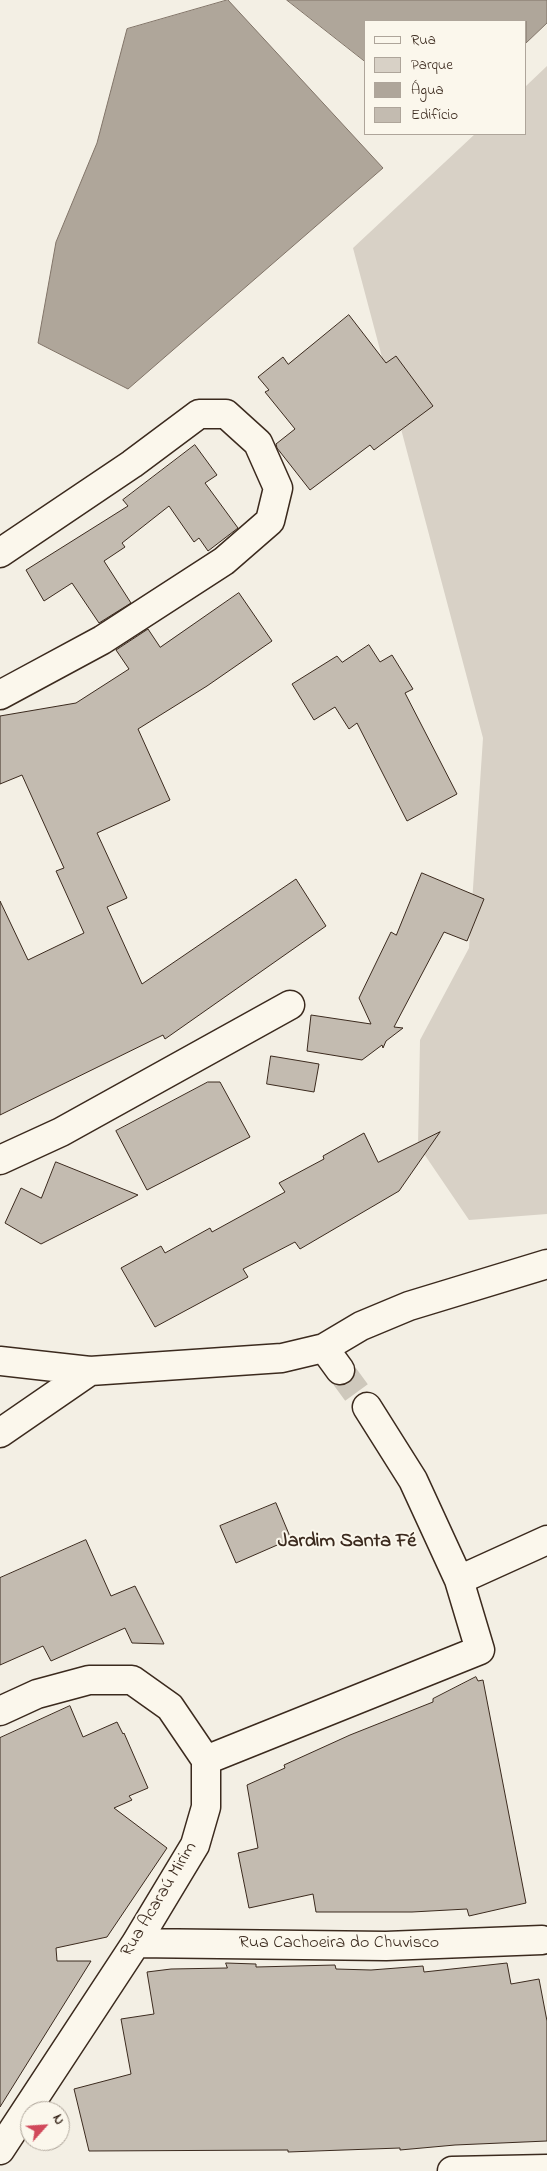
<!DOCTYPE html>
<meta charset="utf-8">
<style>
body{margin:0}
#map{position:relative;width:547px;height:2171px;overflow:hidden;background:#f3efe4;font-family:"Indie Flower",sans-serif}
canvas{display:block}
.legend{position:absolute;left:364px;top:20px;width:162px;height:115px;box-sizing:border-box;background:#fbf7ec;border:1px solid #aea59a;margin:0;padding:6px 9px;list-style:none;font-size:15px;color:#3b2a1e}
.legend li{display:flex;align-items:center;gap:10px;height:25px}
.legend b{width:25px;border:1px solid #aea59a}
.north{position:absolute;left:20px;top:2101px;width:50px;height:50px;box-sizing:border-box;background:#fbf7ec;border:1px solid #aea59a;border-radius:50%;rotate:64deg;font-size:14px;font-weight:700;line-height:20px;text-align:center;color:#3b2a1e}
.north::after{content:'';display:block;margin:auto;width:18px;height:22px;background:#d1495b;clip-path:polygon(50% 0,100% 100%,50% 72%,0 100%)}
</style>
<div id="map">
<canvas width="547" height="2171"></canvas>
<ul class="legend">
<li><b style="height:6px;background:#fbf7ec"></b>Rua</li>
<li><b style="height:14px;background:#d8d1c6"></b>Parque</li>
<li><b style="height:14px;background:#afa69a"></b>Água</li>
<li><b style="height:14px;background:#c3bbb0"></b>Edifício</li>
</ul>
<div class="north">N</div>
</div>
<script>
const context = document.querySelector('canvas').getContext('2d');
context.lineJoin = 'round';
function fillPath(path, color) { context.fillStyle = color; context.fill(path, 'evenodd'); }
function strokePath(path, color, width, dash) { context.strokeStyle = color; context.lineWidth = width; context.lineCap = dash ? 'butt' : 'round'; context.setLineDash(dash || []); context.stroke(path); }
function drawText(font, color, halo, rows, align = 'center') {
  context.font = font + ' "Indie Flower",sans-serif'; context.lineWidth = 4; context.setLineDash([]); context.textBaseline = 'middle'; context.strokeStyle = halo; context.fillStyle = color; for (const [text, x, y, turn = 0] of rows) {
    context.save(); context.translate(x, y); context.rotate((+turn || 0) * Math.PI / 180); context.textAlign = isNaN(turn) ? turn : align; if (halo) context.strokeText(text, 0, 0); context.fillText(text, 0, 0); context.restore();
  }
}
fillPath(new Path2D(`
 M 547,66 L 547,1214 L 469,1220 L 418,1145 L 420,1040 L 469,948 L 483,738 L 353,248 L 475,134 L 526,134 L 526,86 Z`), '#d8d1c6');
const water = new Path2D(`
 M 228,0 L 383,168 L 128,389 L 38,343 L 56,242 L 97,143 L 127,29 Z
 M 287,0 L 547,0 L 547,23 L 526,43 L 526,21 L 366,21 L 366,62 Z`);
fillPath(water, '#afa69a');
strokePath(water, '#817468', 1);
const building = new Path2D(`
 M 349,315 L 386,363 L 396,356 L 433,406 L 374,450 L 370,445 L 310,490 L 277,448 L 276,444 L 295,429 L 265,392 L 269,390 L 258,377 L 283,357 L 288,364 Z
 M 195,445 L 217,475 L 205,483 L 238,528 L 208,551 L 199,538 L 194,542 L 169,506 L 122,543 L 125,547 L 104,561 L 131,603 L 99,623 L 72,583 L 44,601 L 26,570 L 128,506 L 123,500 Z
 M 239,593 L 272,641 L 207,686 L 138,729 L 170,800 L 97,833 L 127,898 L 107,907 L 142,984 L 296,879 L 326,926 L 165,1039 L 163,1035 L 0,1115 L 0,901 L 28,960 L 84,933 L 56,871 L 64,868 L 22,775 L 0,784 L 0,716 L 76,703 L 129,669 L 116,650 L 148,629 L 160,647 Z
 M 369,645 L 380,662 L 392,655 L 413,689 L 405,693 L 457,794 L 407,821 L 357,723 L 349,729 L 335,707 L 314,720 L 292,684 L 337,656 L 342,662 Z
 M 422,873 L 484,899 L 467,941 L 444,932 L 394,1027 L 403,1028 L 386,1041 L 383,1048 L 382,1045 L 362,1060 L 307,1051 L 311,1015 L 371,1024 L 359,998 L 391,932 L 396,935 Z
 M 271,1056 L 319,1064 L 314,1092 L 267,1084 Z
 M 208,1082 L 220,1082 L 250,1137 L 147,1190 L 116,1131 Z
 M 440,1132 L 399,1191 L 300,1249 L 295,1242 L 243,1269 L 248,1277 L 155,1327 L 121,1268 L 161,1246 L 165,1253 L 210,1228 L 212,1232 L 285,1192 L 279,1183 L 324,1159 L 323,1156 L 364,1133 L 378,1162 Z
 M 56,1162 L 138,1195 L 41,1244 L 5,1223 L 21,1188 L 41,1198 Z
 M 276,1503 L 291,1539 L 236,1563 L 220,1526 Z
 M 86,1540 L 111,1596 L 135,1586 L 164,1644 L 132,1643 L 125,1628 L 51,1661 L 43,1646 L 0,1665 L 0,1578 Z
 M 476,1677 L 478,1681 L 483,1680 L 526,1903 L 469,1916 L 467,1909 L 412,1912 L 316,1912 L 313,1894 L 249,1908 L 238,1853 L 258,1848 L 247,1785 L 285,1768 L 284,1765 L 350,1735 L 433,1702 L 433,1699 Z
 M 70,1706 L 83,1737 L 117,1722 L 123,1734 L 124,1733 L 148,1788 L 129,1796 L 132,1800 L 114,1808 L 167,1848 L 107,1937 L 56,1948 L 57,1961 L 91,1961 L 0,2107 L 0,1738 Z
 M 226,1963 L 256,1964 L 256,1967 L 335,1965 L 336,1969 L 371,1970 L 423,1966 L 424,1972 L 507,1963 L 511,1984 L 539,1979 L 547,2021 L 547,2141 L 455,2145 L 400,2150 L 400,2148 L 288,2152 L 288,2150 L 89,2151 L 74,2089 L 131,2074 L 121,2019 L 154,2014 L 147,1972 L 171,1969 L 227,1968 Z`);
fillPath(building, '#c3bbb0');
strokePath(building, '#3b2a1e', 1);
strokePath(new Path2D(`
 M 340,1370 L 367,1407`), '#cec8bc', 28, [28, 14]);
const minor = new Path2D(`
 M 0,553 L 132,464 L 199,414 L 226,414 L 258,443 L 278,488 L 270,521 L 224,561 L 102,640 L 0,695
 M 0,1160 L 61,1132 L 290,1005
 M 324,1348 L 340,1370
 M 0,1361 L 90,1371 L 282,1358 L 324,1348 L 361,1326 L 409,1306 L 547,1264
 M 367,1407 L 413,1480 L 459,1580
 M 0,1433 L 90,1371
 M 0,1711 L 37,1694 L 89,1680 L 132,1680 L 170,1707 L 206,1760
 M 206,1760 L 480,1650 L 459,1580 L 547,1540
 M 136,1943 L 386,1946 L 542,1940
 M 0,2150 L 136,1943 L 195,1845 L 206,1807 L 206,1760
 M 452,2171 L 547,2169`);
strokePath(minor, '#3b2a1e', 31);
strokePath(minor, '#fbf7ec', 28);
drawText('18px', '#3b2a1e', '#fbf7ec', [
 ["Rua Acaraú Mirim",160,1900,-59],
 ["Rua Cachoeira do Chuvisco",339,1944]
]);
drawText('bold 20px', '#3b2a1e', '#fbf7ec', [
 ["Jardim Santa Fé",347,1543]
]);
</script>
